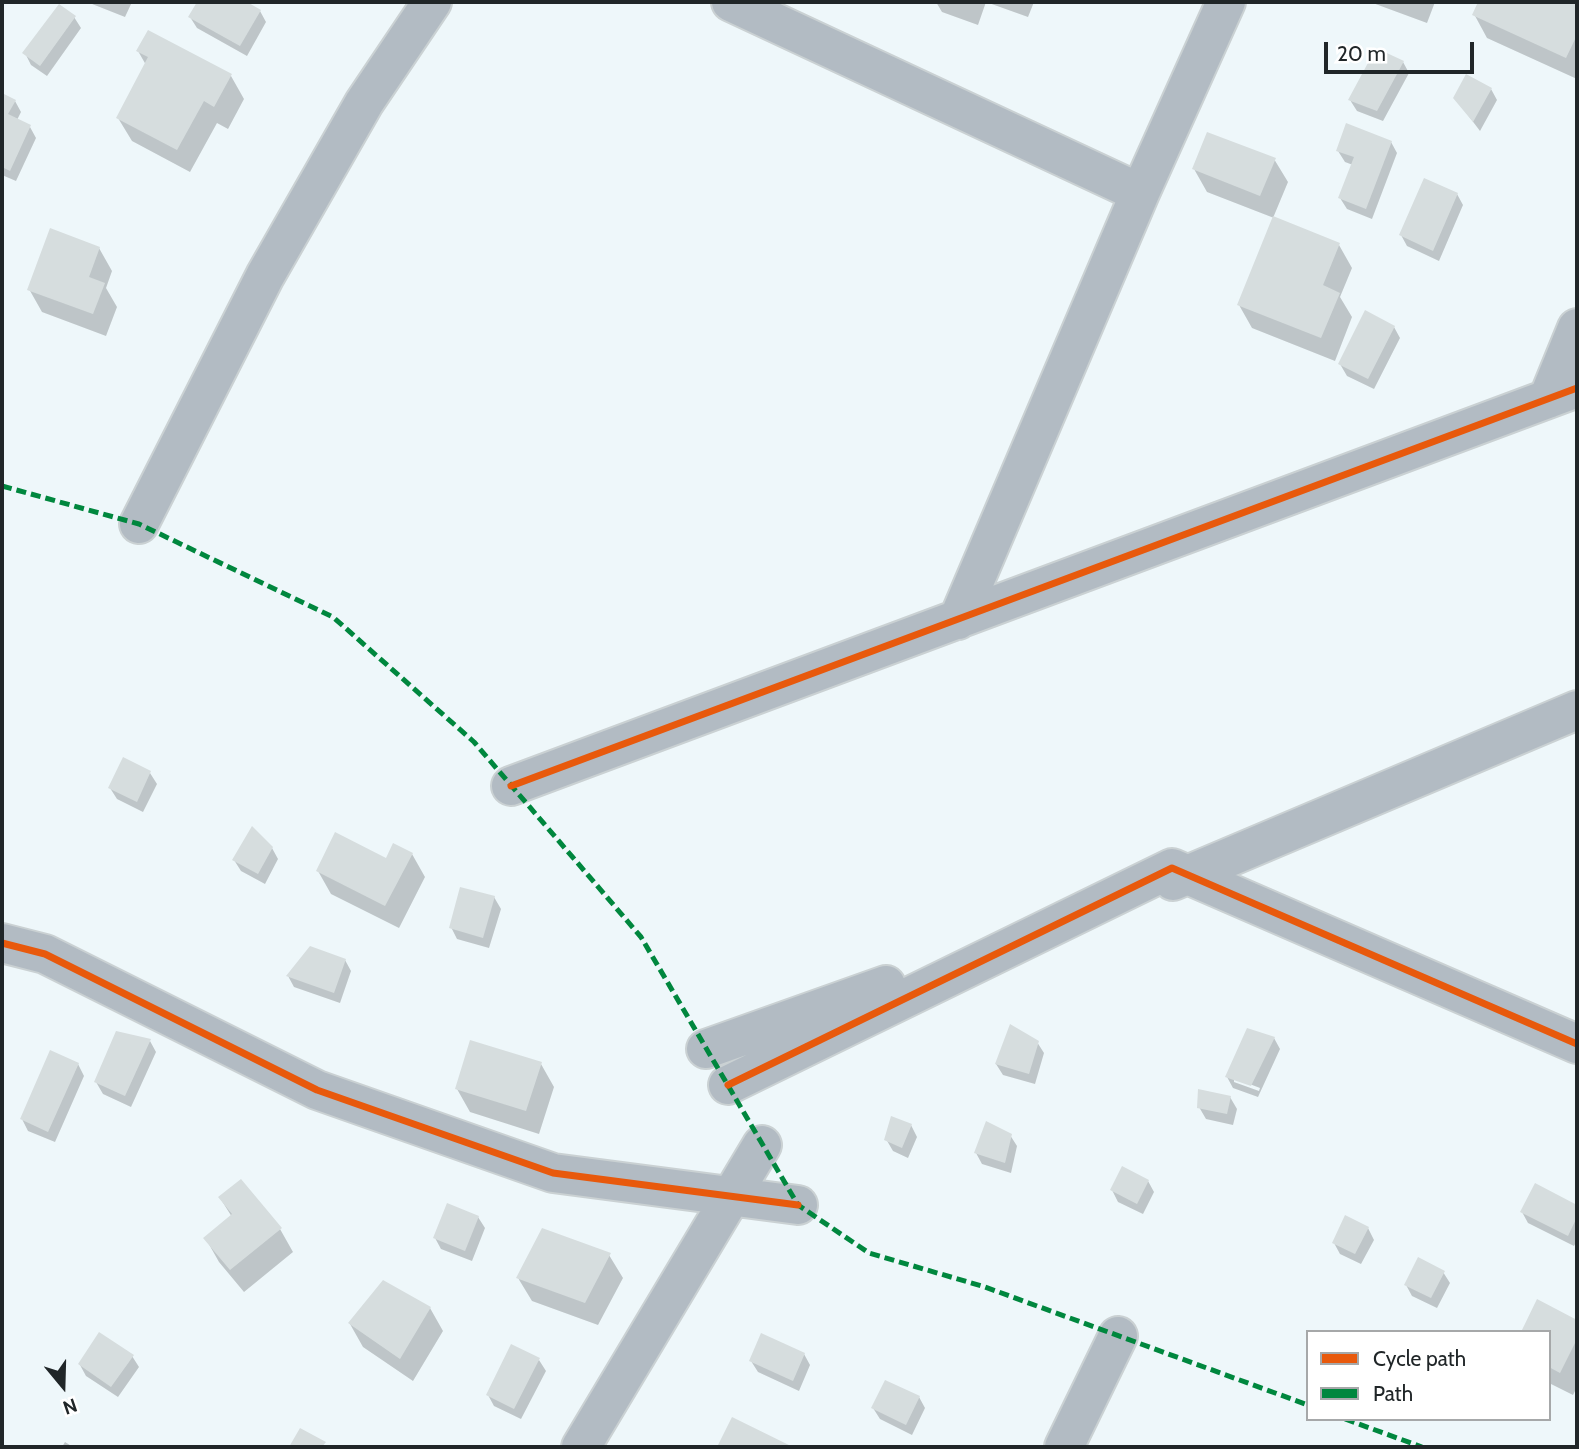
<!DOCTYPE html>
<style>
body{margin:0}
#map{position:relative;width:1579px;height:1449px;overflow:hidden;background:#eef7fa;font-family:Cabin,sans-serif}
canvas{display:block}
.frame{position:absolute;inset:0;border:4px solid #202628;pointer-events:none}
.legend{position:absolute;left:1306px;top:1330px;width:245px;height:91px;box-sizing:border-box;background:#fff;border:2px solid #a6a8a9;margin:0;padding:9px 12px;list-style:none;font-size:21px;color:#202628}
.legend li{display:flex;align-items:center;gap:14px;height:35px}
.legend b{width:35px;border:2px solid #a6a8a9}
.north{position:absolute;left:28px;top:1351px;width:70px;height:70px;-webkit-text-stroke:5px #fff;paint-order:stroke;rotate:161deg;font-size:19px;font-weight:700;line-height:28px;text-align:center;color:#202628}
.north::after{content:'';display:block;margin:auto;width:24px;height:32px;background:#202628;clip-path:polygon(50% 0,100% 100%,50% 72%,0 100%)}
.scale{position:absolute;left:1324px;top:42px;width:150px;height:32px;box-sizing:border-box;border:4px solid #202628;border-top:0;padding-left:9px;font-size:21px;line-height:24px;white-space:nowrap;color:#202628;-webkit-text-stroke:5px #fff;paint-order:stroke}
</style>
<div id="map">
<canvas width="1579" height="1449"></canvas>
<div class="frame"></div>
<ul class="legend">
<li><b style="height:9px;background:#e8590c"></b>Cycle path</li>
<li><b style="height:9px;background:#00873e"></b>Path</li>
</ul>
<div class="north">N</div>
<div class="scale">20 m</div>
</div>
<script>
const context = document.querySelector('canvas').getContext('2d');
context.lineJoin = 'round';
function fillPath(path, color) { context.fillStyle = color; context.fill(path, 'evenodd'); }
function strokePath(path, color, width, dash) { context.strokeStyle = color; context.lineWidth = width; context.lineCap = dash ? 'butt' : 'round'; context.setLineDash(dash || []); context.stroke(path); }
fillPath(new Path2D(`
 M 87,2 L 132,2 L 125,17 Z
 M 199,2 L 243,2 L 260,11 L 266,22 L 247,56 L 197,28 L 190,17 Z
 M 936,2 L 986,2 L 978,25 L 942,12 Z
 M 986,2 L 1034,2 L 1028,17 Z
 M 1370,2 L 1435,2 L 1427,23 Z
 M 1480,2 L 1567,2 L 1577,6 L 1577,79 L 1487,38 L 1474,14 Z
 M 74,17 L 81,28 L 47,76 L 31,65 L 25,53 Z
 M 138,51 L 231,76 L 244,99 L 228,129 L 217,123 L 190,172 L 132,141 L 118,118 L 146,65 Z
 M 1403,62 L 1409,73 L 1383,121 L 1357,111 L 1350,100 Z
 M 1491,89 L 1497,100 L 1480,131 L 1455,98 Z
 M 2,95 L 15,101 L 21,112 L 17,120 L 30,127 L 36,138 L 16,181 L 2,175 Z
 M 1391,142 L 1397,153 L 1372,219 L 1347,209 L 1340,198 L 1353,165 L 1345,162 L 1338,151 Z
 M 1274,159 L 1288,182 L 1273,218 L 1339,245 L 1352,268 L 1340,297 L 1352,317 L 1335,361 L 1252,328 L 1239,305 L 1274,218 L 1207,192 L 1194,169 Z
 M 1457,194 L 1463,205 L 1439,261 L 1407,246 L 1401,235 Z
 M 99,248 L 112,271 L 106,288 L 117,307 L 106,336 L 42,312 L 29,289 Z
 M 1394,327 L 1400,338 L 1374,389 L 1347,376 L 1340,364 Z
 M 150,773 L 157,784 L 143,812 L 117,799 L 110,788 Z
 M 272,848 L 278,859 L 265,884 L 241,871 L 234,860 Z
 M 412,854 L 425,877 L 399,928 L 331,894 L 318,871 Z
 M 494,897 L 501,909 L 489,948 L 457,939 L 451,927 Z
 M 345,960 L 351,971 L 340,1003 L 294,987 L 288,976 Z
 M 1274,1038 L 1280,1049 L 1258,1097 L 1233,1088 L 1227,1077 ZM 1234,1078 L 1260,1088 L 1259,1091 L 1234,1082 Z
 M 150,1041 L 156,1052 L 131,1107 L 103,1094 L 96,1082 Z
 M 1037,1042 L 1044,1053 L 1035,1084 L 1003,1075 L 996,1064 Z
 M 78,1064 L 84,1076 L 55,1142 L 28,1131 L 22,1119 Z
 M 541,1064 L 554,1087 L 539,1134 L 470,1112 L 457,1089 Z
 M 1230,1097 L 1237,1109 L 1233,1125 L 1206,1119 L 1199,1107 Z
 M 911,1125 L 917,1137 L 908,1158 L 893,1151 L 886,1139 Z
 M 1010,1135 L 1017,1146 L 1011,1173 L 982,1164 L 976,1153 Z
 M 1148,1181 L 1154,1192 L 1143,1214 L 1118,1202 L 1112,1190 Z
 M 1535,1186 L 1577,1207 L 1577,1240 L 1574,1246 L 1528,1223 L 1522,1212 Z
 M 220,1198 L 280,1229 L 293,1252 L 244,1292 L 219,1262 L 206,1239 L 232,1217 Z
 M 478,1217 L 485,1228 L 472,1261 L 441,1249 L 435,1238 Z
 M 1368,1228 L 1374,1240 L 1361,1264 L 1340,1254 L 1334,1243 Z
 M 609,1255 L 623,1278 L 598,1325 L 532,1301 L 518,1278 Z
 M 1443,1272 L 1450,1283 L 1437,1308 L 1412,1296 L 1406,1285 Z
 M 1538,1302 L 1577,1322 L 1577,1387 L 1573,1395 L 1549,1383 L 1549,1332 Z
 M 430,1308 L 443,1331 L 413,1381 L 363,1347 L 350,1324 Z
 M 804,1354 L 810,1365 L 799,1391 L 758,1372 L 751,1361 Z
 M 132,1356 L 139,1367 L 118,1397 L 86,1376 L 80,1365 Z
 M 539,1360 L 546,1371 L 521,1419 L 494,1406 L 488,1395 Z
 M 919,1397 L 925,1408 L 912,1435 L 880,1419 L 873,1408 Z
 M 65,1442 L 73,1447 L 62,1447 Z`), '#0003');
fillPath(new Path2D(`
 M 197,2 L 247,2 L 261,10 L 240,46 L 188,17 Z
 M 1478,2 L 1571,2 L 1577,4 L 1577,35 L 1566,58 L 1472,15 Z
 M 59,4 L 76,16 L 40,66 L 22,53 Z
 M 148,30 L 232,74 L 214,107 L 204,101 L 177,150 L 116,118 L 148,57 L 136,51 Z
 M 1376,48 L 1404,61 L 1377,111 L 1348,100 Z
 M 1466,74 L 1492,88 L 1473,122 L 1453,98 Z
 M 2,93 L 16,100 L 8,114 L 31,125 L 10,171 L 2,167 L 2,134 L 4,129 L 2,128 Z
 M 1346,123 L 1392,141 L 1366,209 L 1338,198 L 1354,157 L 1336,151 Z
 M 1207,132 L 1276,158 L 1260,196 L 1192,169 Z
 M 1424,178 L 1458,193 L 1433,251 L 1399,235 Z
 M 1273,216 L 1340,243 L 1323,285 L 1340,293 L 1321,338 L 1237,305 Z
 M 50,228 L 100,247 L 89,277 L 105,283 L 93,314 L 27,290 Z
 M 1365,310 L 1395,326 L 1368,379 L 1338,364 Z
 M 123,757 L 151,771 L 137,802 L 108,788 Z
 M 252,826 L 273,847 L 258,874 L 232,860 Z
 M 335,832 L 386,858 L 393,843 L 413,853 L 385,906 L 316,871 Z
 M 460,887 L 495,896 L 483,938 L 449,928 Z
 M 310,946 L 346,959 L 334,993 L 286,976 Z
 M 1010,1024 L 1039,1041 L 1029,1074 L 995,1064 Z
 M 1247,1028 L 1275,1037 L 1251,1086 L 1225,1077 Z
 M 116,1031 L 151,1039 L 125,1096 L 94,1082 Z
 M 470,1040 L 542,1062 L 526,1111 L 455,1089 Z
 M 50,1050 L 79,1063 L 48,1132 L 20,1119 Z
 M 1198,1089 L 1231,1096 L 1227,1114 L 1197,1108 Z
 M 891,1116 L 912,1124 L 902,1148 L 884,1140 Z
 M 986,1121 L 1012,1134 L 1005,1163 L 974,1153 Z
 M 1122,1166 L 1149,1180 L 1137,1204 L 1110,1190 Z
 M 241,1179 L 282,1228 L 230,1270 L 203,1238 L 232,1214 L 218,1197 Z
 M 1535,1183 L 1577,1205 L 1577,1217 L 1568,1236 L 1520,1212 Z
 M 447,1203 L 479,1216 L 465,1251 L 433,1238 Z
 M 1345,1215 L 1369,1227 L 1355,1254 L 1332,1243 Z
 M 542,1228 L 611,1253 L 585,1303 L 516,1278 Z
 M 1418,1257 L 1445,1271 L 1431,1298 L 1404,1285 Z
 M 383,1280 L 431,1307 L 400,1359 L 348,1323 Z
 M 1537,1299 L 1577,1320 L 1577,1339 L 1560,1373 L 1549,1367 L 1549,1332 L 1521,1332 Z
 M 99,1332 L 134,1355 L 111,1387 L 78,1364 Z
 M 761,1333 L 805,1353 L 793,1381 L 749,1361 Z
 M 511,1344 L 540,1358 L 514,1409 L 486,1395 Z
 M 885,1380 L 920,1396 L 906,1425 L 871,1408 Z
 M 732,1417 L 793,1447 L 717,1447 Z
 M 300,1428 L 326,1442 L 322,1447 L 289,1447 Z`), '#d6ddde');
const minor = new Path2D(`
 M 731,2 L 1140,193
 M 1548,399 L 1577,328
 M 139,524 L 265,276 L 364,103 L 432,2
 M 958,620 L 1140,193 L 1226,2
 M 511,786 L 1577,388
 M 1173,881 L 1577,710
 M 2,943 L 45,954 L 317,1090 L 553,1173 L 798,1205
 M 706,1049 L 886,985
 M 728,1085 L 1172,868 L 1577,1044
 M 581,1447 L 762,1145
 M 1064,1447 L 1118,1336`);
strokePath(minor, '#cad1d3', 42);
strokePath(minor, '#b2bbc3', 38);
strokePath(new Path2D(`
 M 2,486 L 139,524 L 333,617 L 474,742 L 641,937 L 798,1205 L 869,1253 L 985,1287 L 1308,1405
 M 1345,1419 L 1422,1447`), '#00873e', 5, [10, 5]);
strokePath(new Path2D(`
 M 511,786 L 1577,388
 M 2,943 L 45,954 L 317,1090 L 553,1173 L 798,1205
 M 728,1085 L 1172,868 L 1577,1044`), '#e8590c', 7);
</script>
